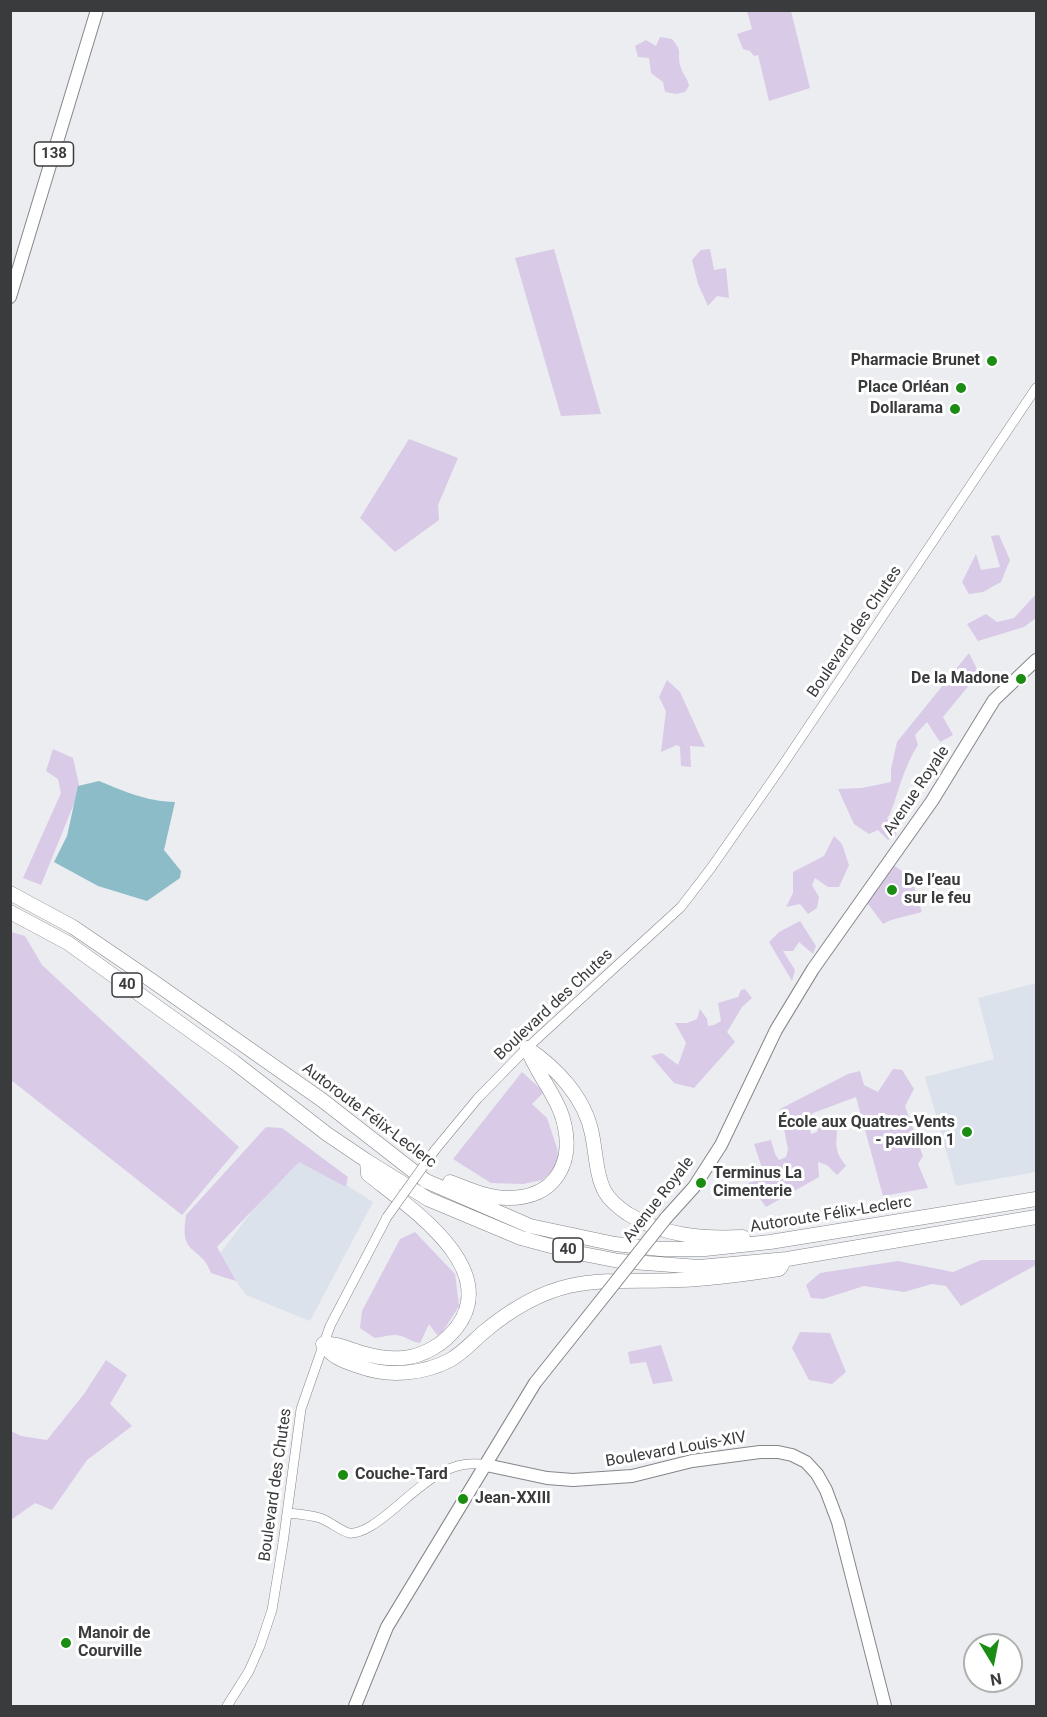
<!DOCTYPE html>
<meta charset="utf-8">
<style>
body{margin:0}
#map{position:relative;width:1047px;height:1717px;overflow:hidden;background:#ebedf1;font-family:Roboto,sans-serif}
canvas{display:block}
.frame{position:absolute;inset:0;border:12px solid #3a3b3d;pointer-events:none}
.north{position:absolute;left:963px;top:1633px;width:60px;height:60px;box-sizing:border-box;background:#fff;border:2px solid #b0b1b1;border-radius:50%;rotate:170deg;font-size:16px;font-weight:700;line-height:24px;text-align:center;color:#3a3b3d}
.north::after{content:'';display:block;margin:auto;width:21px;height:27px;background:#1c8d13;clip-path:polygon(50% 0,100% 100%,50% 72%,0 100%)}
</style>
<div id="map">
<canvas width="1047" height="1717"></canvas>
<div class="frame"></div>
<div class="north">N</div>
</div>
<script>
const context = document.querySelector('canvas').getContext('2d');
context.lineJoin = 'round';
function fillPath(path, color) { context.fillStyle = color; context.fill(path, 'evenodd'); }
function strokePath(path, color, width, dash) { context.strokeStyle = color; context.lineWidth = width; context.lineCap = dash ? 'butt' : 'round'; context.setLineDash(dash || []); context.stroke(path); }
function drawText(font, color, halo, rows, align = 'center') {
  context.font = font + ' Roboto,sans-serif'; context.lineWidth = 6; context.setLineDash([]); context.textBaseline = 'middle'; context.strokeStyle = halo; context.fillStyle = color; for (const [text, x, y, turn = 0] of rows) {
    context.save(); context.translate(x, y); context.rotate((+turn || 0) * Math.PI / 180); context.textAlign = isNaN(turn) ? turn : align; if (halo) context.strokeText(text, 0, 0); context.fillText(text, 0, 0); context.restore();
  }
}
fillPath(new Path2D(`
 M 1036,983 L 1036,1172 L 956,1186 L 925,1077 L 994,1059 L 978,998 Z
 M 296,1153 L 373,1202 L 310,1321 L 246,1295 L 218,1256 Z`), '#dce2ec');
fillPath(new Path2D(`
 M 747,11 L 791,11 L 810,88 L 769,101 L 758,55 L 754,56 L 750,51 L 743,49 L 737,34 L 752,29 Z
 M 660,37 L 672,39 C 684,53 676,53 681,68 C 683,75 688,78 689,86 L 685,92 L 676,94 L 665,92 L 663,82 L 651,73 L 649,58 L 638,57 L 635,46 L 646,40 L 656,46 Z
 M 554,249 L 601,414 L 561,416 L 515,258 Z
 M 710,249 L 714,270 L 726,268 L 729,298 L 717,296 L 708,306 L 698,284 L 692,260 L 701,250 Z
 M 409,439 L 458,458 L 438,505 L 439,520 L 395,552 L 360,518 Z
 M 999,535 L 1010,560 L 1001,582 L 983,592 L 969,594 L 962,582 L 976,554 L 981,570 L 1000,567 L 991,536 Z
 M 1036,594 L 1036,618 L 1024,627 L 978,641 L 967,624 L 986,614 L 997,622 L 1014,618 Z
 M 969,653 L 979,673 L 943,717 L 953,735 L 940,742 L 927,722 L 915,735 L 918,745 C 904,766 899,791 890,814 L 887,818 L 897,835 L 888,840 L 878,830 L 869,834 L 854,824 L 838,789 L 862,788 L 891,782 L 891,769 L 897,742 Z
 M 667,680 L 680,692 L 705,747 L 690,746 L 691,767 L 681,766 L 680,747 L 677,745 L 661,752 L 666,711 L 659,697 Z
 M 53,749 L 73,758 L 80,789 L 41,885 L 23,878 L 61,793 L 58,779 L 46,771 Z
 M 834,836 L 842,844 L 849,865 L 839,887 L 828,887 L 815,878 L 812,885 L 819,897 L 817,908 L 808,914 L 800,904 L 786,907 L 793,893 L 793,872 L 824,856 Z
 M 889,862 L 911,877 L 922,912 L 891,920 L 883,924 L 869,905 L 862,899 Z
 M 800,921 L 816,946 L 813,954 L 799,942 L 793,951 L 783,951 L 795,970 L 792,981 L 769,942 L 779,932 Z
 M 11,932 L 25,936 L 42,965 L 239,1147 L 182,1215 L 11,1080 Z
 M 745,989 L 752,998 L 742,1007 L 727,1032 L 735,1042 L 694,1088 L 674,1083 L 651,1056 L 662,1053 L 678,1065 L 686,1043 L 675,1023 L 687,1023 L 697,1019 L 700,1009 L 707,1019 L 708,1026 L 714,1025 L 721,1021 L 718,1003 L 738,997 L 741,990 Z
 M 893,1069 L 902,1070 L 914,1089 L 905,1106 L 923,1156 L 918,1164 L 928,1188 L 883,1196 L 856,1097 L 813,1113 L 808,1121 L 811,1134 L 817,1132 L 819,1122 L 828,1118 C 843,1131 834,1134 837,1149 C 838,1156 842,1160 846,1166 L 837,1175 L 827,1165 L 818,1162 L 819,1177 L 766,1207 L 748,1183 L 761,1179 L 763,1171 L 754,1144 L 771,1140 L 775,1154 L 779,1160 L 786,1157 L 788,1149 L 780,1109 L 848,1074 L 860,1071 L 864,1085 L 878,1092 Z
 M 522,1072 L 544,1092 L 532,1104 L 547,1118 L 557,1148 L 559,1166 L 542,1180 L 523,1184 L 491,1183 L 453,1159 Z
 M 266,1127 L 282,1128 L 348,1177 L 346,1187 L 299,1162 L 217,1247 L 236,1281 L 211,1273 C 204,1254 193,1254 187,1243 C 183,1235 185,1223 186,1215 Z
 M 415,1232 L 455,1274 L 459,1306 L 442,1333 L 437,1335 L 429,1324 L 420,1343 C 412,1342 408,1338 401,1336 C 393,1333 383,1337 375,1338 L 360,1328 L 362,1311 L 400,1239 Z
 M 981,1260 L 1036,1260 L 1036,1265 L 961,1306 L 946,1286 L 932,1284 L 904,1292 L 864,1286 L 823,1299 L 811,1298 L 806,1285 L 820,1273 L 898,1261 L 953,1272 Z
 M 800,1332 L 830,1333 L 846,1372 L 832,1384 L 809,1380 L 792,1348 Z
 M 661,1345 L 673,1381 L 653,1384 L 646,1362 L 630,1364 L 628,1352 Z
 M 106,1360 L 127,1375 L 110,1404 L 132,1426 L 87,1460 L 52,1510 L 35,1503 L 11,1520 L 11,1431 L 21,1436 L 47,1440 L 84,1394 Z`), '#d9cae7');
fillPath(new Path2D(`
 M 99,781 C 126,792 145,801 175,802 L 164,850 L 181,871 L 180,878 L 147,901 L 98,886 L 54,862 L 67,836 L 78,786 Z`), '#8bbcc7');
const minor = new Path2D(`
 M 435,1150 L 478,1098 L 527,1048 L 681,907 L 711,868 L 778,772 L 1036,388
 M 288,1513 C 298,1514 310,1515 320,1518 C 329,1521 341,1531 349,1533 C 356,1534 366,1529 371,1526 C 407,1504 439,1455 486,1465
 M 227,1706 L 249,1671 L 260,1646 L 272,1610 L 283,1543 L 301,1409 L 330,1326 L 387,1217`);
const major = new Path2D(`
 M 10,297 L 97,10
 M 666,1218 L 694,1187 L 721,1145 L 776,1030 L 813,969 L 932,801 L 994,700 L 1036,660
 M 486,1465 L 547,1478 L 573,1480 L 632,1476 L 692,1461 L 760,1452 L 778,1452 L 792,1455 L 806,1462 L 817,1474 L 826,1490 L 838,1522 L 885,1706
 M 355,1706 L 387,1627 L 535,1383 L 606,1294`);
const highway = new Path2D(`
 M 10,893 L 73,927 L 151,980 L 322,1100 L 426,1181 L 530,1226 L 615,1244 L 660,1249 L 705,1249 L 770,1242 L 1036,1199
 M 10,912 L 68,943 L 234,1062 L 327,1134 L 367,1161 L 428,1199 L 521,1238 L 573,1252 L 619,1261 L 699,1267 L 787,1259 L 1036,1217
 M 527,1048 C 557,1068 585,1098 592,1134 C 596,1153 596,1175 605,1192 C 611,1202 619,1208 628,1214 C 663,1236 702,1239 743,1237
 M 450,1182 C 468,1189 488,1198 508,1198 C 556,1198 575,1162 563,1119 C 556,1094 536,1073 527,1048
 M 323,1344 C 334,1359 344,1361 361,1367 C 389,1377 424,1374 450,1360 C 463,1353 474,1340 485,1331 C 509,1311 539,1293 569,1286 C 605,1278 643,1282 679,1280 C 713,1279 746,1274 779,1269 L 782,1265
 M 323,1344 C 339,1343 347,1349 362,1353 C 375,1357 390,1359 403,1358 C 424,1356 444,1344 457,1327 C 502,1267 407,1206 368,1174 L 367,1161`);
strokePath(minor, '#84878a', 10);
strokePath(major, '#84878a', 14);
strokePath(highway, '#84878a', 15);
strokePath(minor, '#fff', 9);
strokePath(major, '#fff', 12);
strokePath(highway, '#fff', 14);
const minorBridge = new Path2D(`
 M 387,1217 L 435,1150`);
const majorBridge = new Path2D(`
 M 606,1294 L 666,1218`);
strokePath(minorBridge, '#84878a', 10, []);
strokePath(majorBridge, '#84878a', 14, []);
strokePath(minorBridge, '#fff', 9);
strokePath(majorBridge, '#fff', 12);
for (const [x, y, r, color] of [
 [992,361,6,"#1c8d13"],
 [961,388,6,"#1c8d13"],
 [955,409,6,"#1c8d13"],
 [1021,679,6,"#1c8d13"],
 [892,890,6,"#1c8d13"],
 [967,1132,6,"#1c8d13"],
 [701,1183,6,"#1c8d13"],
 [343,1475,6,"#1c8d13"],
 [463,1499,6,"#1c8d13"],
 [66,1643,6,"#1c8d13"]
]) { const dot = new Path2D(); dot.arc(x, y, r, 0, 2 * Math.PI); context.fillStyle = color; context.fill(dot); strokePath(dot, '#fff', 2); }
for (const [x, y, w] of [
 [54,154,39],
 [127,985,30],
 [568,1250,30]
]) { const box = new Path2D(); box.roundRect(x - w / 2, y - 12, w, 24, 4.5); context.fillStyle = '#fff'; context.fill(box); strokePath(box, '#3a3b3d', 1.5); }
drawText('bold 15px', '#3a3b3d', null, [
 ["138",54,154],
 ["40",127,985],
 ["40",568,1250]
]);
drawText('bold 16px', '#3a3b3d', '#fff', [
 ["Pharmacie Brunet",980,361],
 ["Place Orléan",949,388],
 ["Dollarama",943,409],
 ["De la Madone",1009,679],
 ["De l’eau",904,881,"left"],
 ["sur le feu",904,899,"left"],
 ["École aux Quatres-Vents",955,1123],
 ["- pavillon 1",955,1141],
 ["Terminus La",713,1174,"left"],
 ["Cimenterie",713,1192,"left"],
 ["Couche-Tard",355,1475,"left"],
 ["Jean-XXIII",475,1499,"left"],
 ["Manoir de",78,1634,"left"],
 ["Courville",78,1652,"left"]
], 'right');
drawText('16px', '#3a3b3d', '#fff', [
 ["Boulevard des Chutes",855,632,-56],
 ["Avenue Royale",917,791,-56],
 ["Boulevard des Chutes",554,1005,-43],
 ["Autoroute Félix-Leclerc",369,1116,37],
 ["Avenue Royale",659,1200,-52],
 ["Autoroute Félix-Leclerc",831,1215,-9],
 ["Boulevard Louis-XIV",676,1450,-10],
 ["Boulevard des Chutes",276,1485,-82]
]);
</script>
